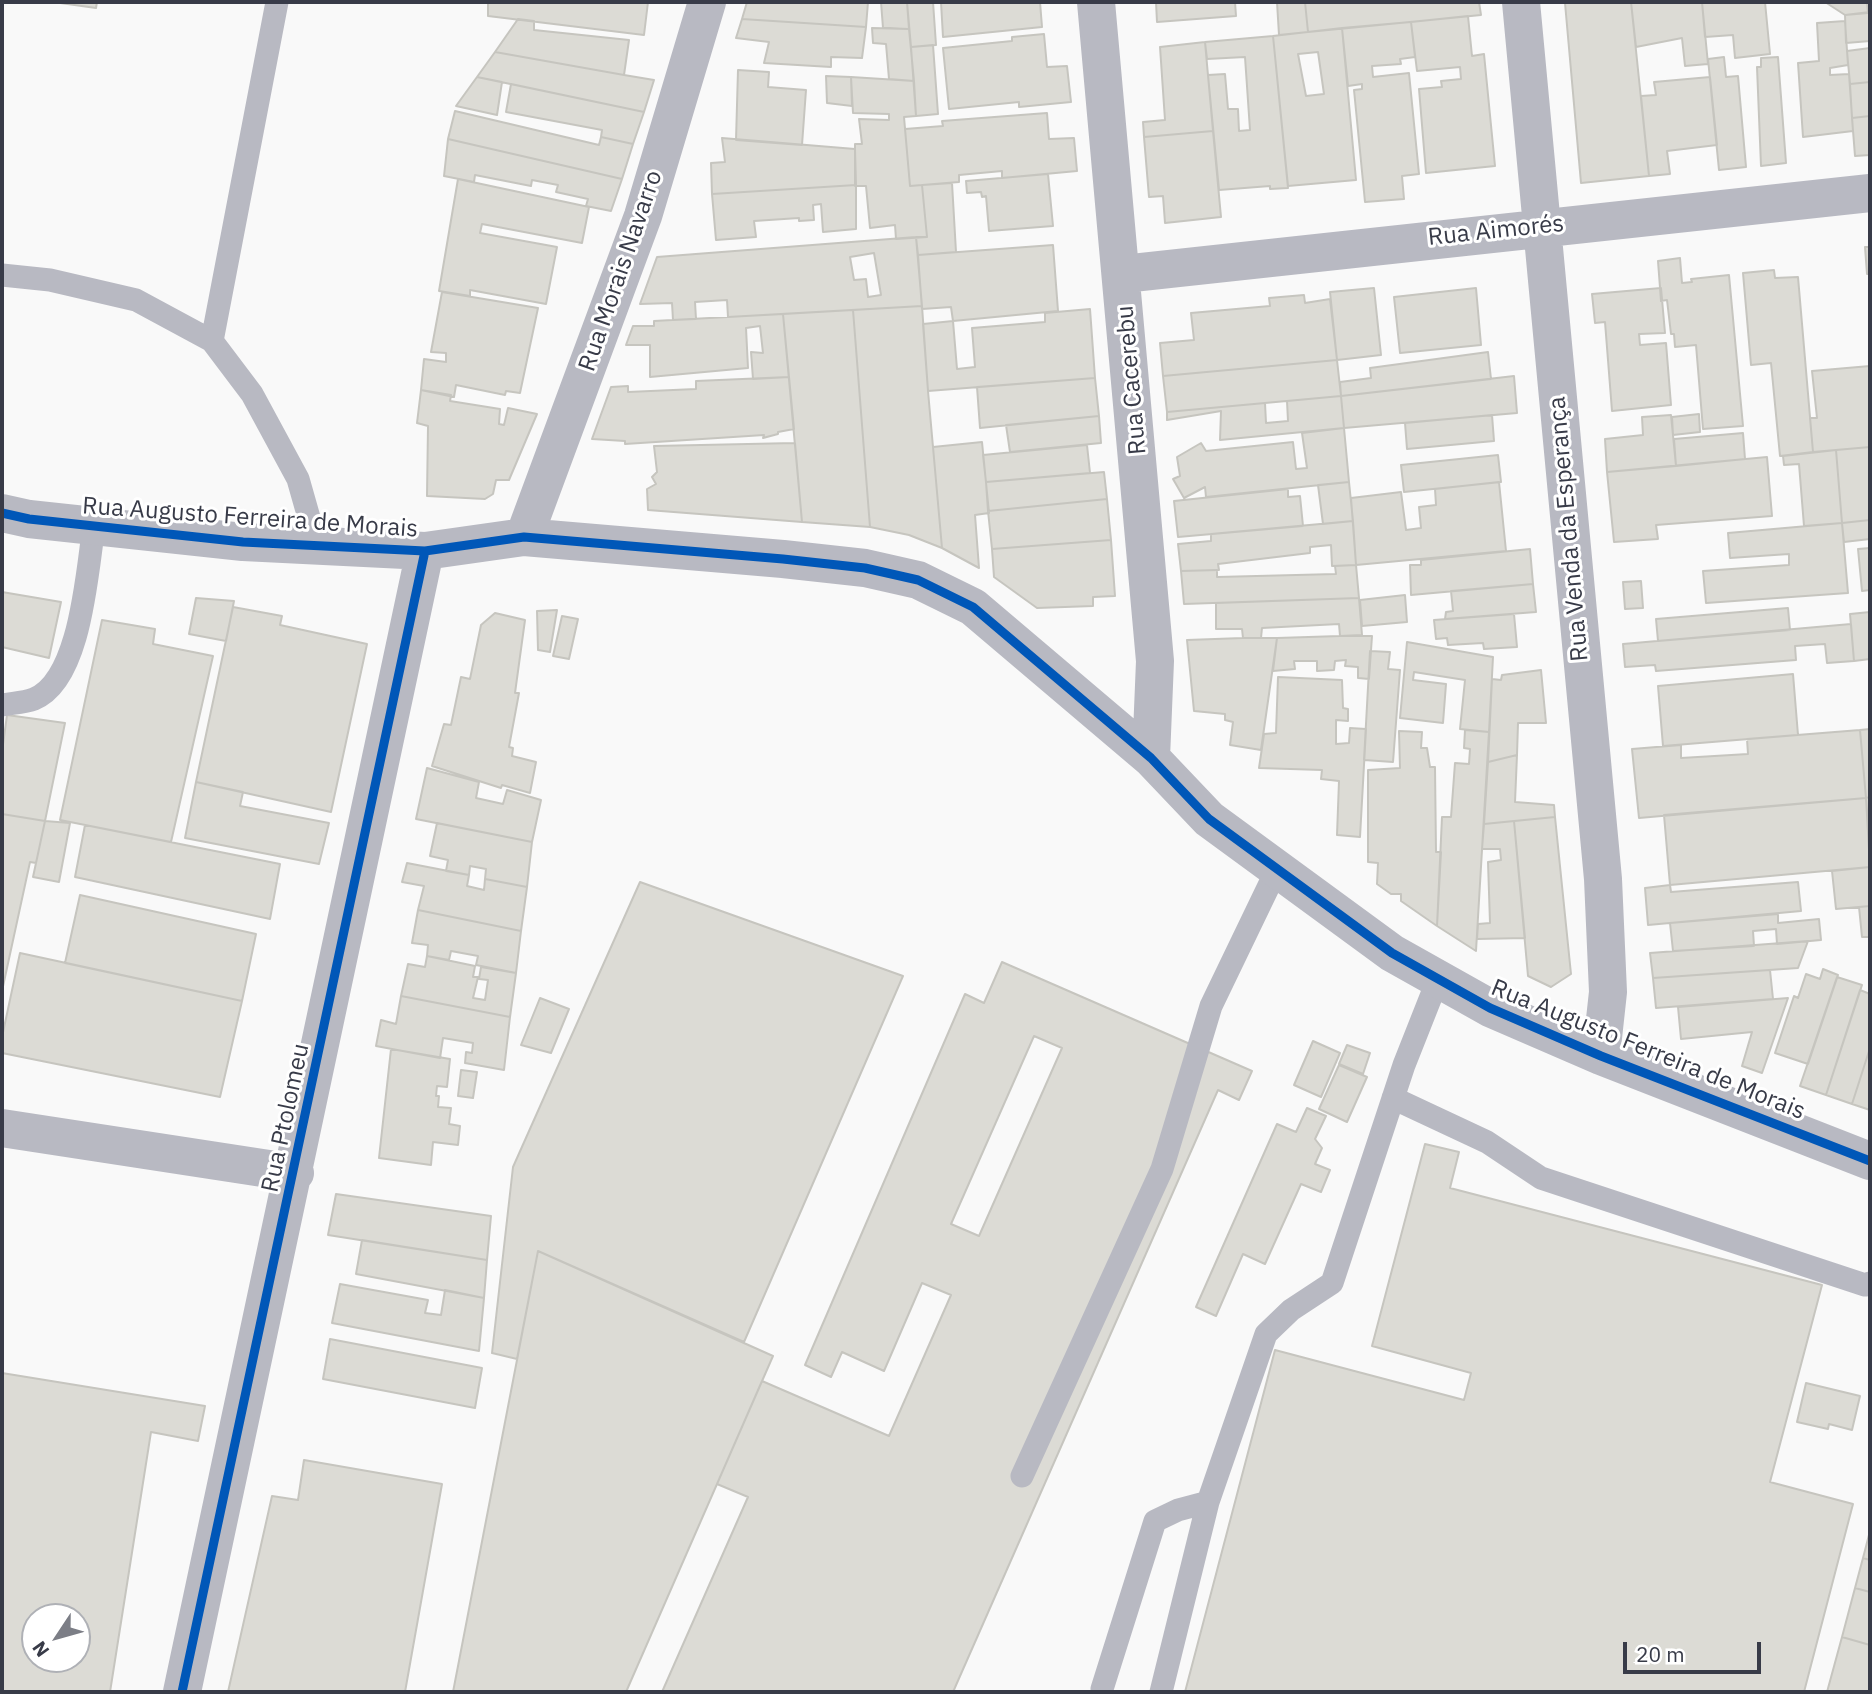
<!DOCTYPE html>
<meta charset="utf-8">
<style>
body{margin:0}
#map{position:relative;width:1872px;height:1694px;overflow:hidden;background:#f9f9f9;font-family:"IBM Plex Sans",sans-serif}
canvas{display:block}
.frame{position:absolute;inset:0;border:4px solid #383b48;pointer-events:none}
.north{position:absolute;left:21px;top:1603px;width:70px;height:70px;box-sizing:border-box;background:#fff;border:2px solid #afb1b6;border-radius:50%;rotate:234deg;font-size:19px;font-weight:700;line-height:28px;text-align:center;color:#383b48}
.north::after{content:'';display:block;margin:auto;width:24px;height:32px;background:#7c7e86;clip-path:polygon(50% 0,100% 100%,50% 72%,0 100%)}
.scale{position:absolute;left:1623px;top:1642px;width:138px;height:32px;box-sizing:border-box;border:4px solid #383b48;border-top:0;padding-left:9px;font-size:21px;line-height:24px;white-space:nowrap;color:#383b48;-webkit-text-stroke:5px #fff;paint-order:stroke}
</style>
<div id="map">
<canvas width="1872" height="1694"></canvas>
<div class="frame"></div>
<div class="north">N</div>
<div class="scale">20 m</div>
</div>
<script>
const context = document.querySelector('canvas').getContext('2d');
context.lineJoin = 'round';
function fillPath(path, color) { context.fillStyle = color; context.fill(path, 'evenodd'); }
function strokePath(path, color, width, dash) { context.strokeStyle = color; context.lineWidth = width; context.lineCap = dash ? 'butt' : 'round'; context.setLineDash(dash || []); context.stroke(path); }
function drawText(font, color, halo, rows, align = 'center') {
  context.font = font + ' "IBM Plex Sans",sans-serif'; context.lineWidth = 6; context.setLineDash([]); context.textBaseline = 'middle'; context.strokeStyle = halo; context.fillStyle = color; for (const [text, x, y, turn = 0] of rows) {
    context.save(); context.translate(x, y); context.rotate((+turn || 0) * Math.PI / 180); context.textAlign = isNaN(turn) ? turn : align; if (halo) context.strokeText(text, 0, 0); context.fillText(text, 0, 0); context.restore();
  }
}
const building = new Path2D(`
 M 53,2 L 97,2 L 96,8 Z
 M 488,2 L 648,2 L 644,35 L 488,16 Z
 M 747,2 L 868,2 L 866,27 L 742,19 Z
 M 881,2 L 907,2 L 909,29 L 883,28 Z
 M 907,2 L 933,2 L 936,45 L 911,47 Z
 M 941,2 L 1040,2 L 1042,27 L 943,37 Z
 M 1156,2 L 1235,2 L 1236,16 L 1157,22 Z
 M 1277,2 L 1305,2 L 1308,32 L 1279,35 Z
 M 1305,2 L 1479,2 L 1481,15 L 1308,32 Z
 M 1631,2 L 1649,176 L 1581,183 L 1565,3 Z
 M 1631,2 L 1702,2 L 1708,64 L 1685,66 L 1682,38 L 1636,47 Z
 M 1702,2 L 1765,2 L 1770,54 L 1735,58 L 1733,35 L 1705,37 Z
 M 1825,2 L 1867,2 L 1868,13 L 1845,15 Z
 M 1870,12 L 1870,41 L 1846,43 L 1845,15 Z
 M 1468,16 L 1472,56 L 1484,54 L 1495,166 L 1426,173 L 1419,89 L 1442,87 L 1441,81 L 1461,79 L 1460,67 L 1417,71 L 1411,22 Z
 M 518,19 L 534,21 L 534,30 L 629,40 L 624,75 L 495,52 Z
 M 742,19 L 866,27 L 862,58 L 831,57 L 831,67 L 764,63 L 769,42 L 736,38 Z
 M 1845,21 L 1848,65 L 1830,68 L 1830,75 L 1849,74 L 1853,131 L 1803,137 L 1798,63 L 1819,61 L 1817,23 Z
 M 1411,22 L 1415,57 L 1400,59 L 1401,64 L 1372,66 L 1373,77 L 1409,73 L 1419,174 L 1402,176 L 1404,199 L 1365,202 L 1354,90 L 1362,89 L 1362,84 L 1348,86 L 1342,28 Z
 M 872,28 L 909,29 L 914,81 L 889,79 L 886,44 L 873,43 Z
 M 1342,28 L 1356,180 L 1288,186 L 1273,36 ZM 1318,52 L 1324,94 L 1306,96 L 1298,54 Z
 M 1044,34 L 1047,67 L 1067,66 L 1071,102 L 1019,107 L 1019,102 L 949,109 L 943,48 L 1012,41 L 1012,37 Z
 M 1273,36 L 1288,188 L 1270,189 L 1270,186 L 1219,190 L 1208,75 L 1225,74 L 1228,109 L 1238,109 L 1239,131 L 1250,130 L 1245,57 L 1207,59 L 1205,42 Z
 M 1205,42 L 1213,131 L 1144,137 L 1143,122 L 1165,120 L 1160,47 Z
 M 933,45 L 938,114 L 916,116 L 911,47 Z
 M 1870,48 L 1870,82 L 1850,84 L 1847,51 Z
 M 495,52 L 624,75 L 654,80 L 644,112 L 477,77 Z
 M 1724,57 L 1726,77 L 1738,76 L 1746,167 L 1719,170 L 1708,59 Z
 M 1778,57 L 1786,163 L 1761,166 L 1757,67 L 1761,67 L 1761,58 Z
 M 738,70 L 769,72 L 768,87 L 806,90 L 802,145 L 736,140 Z
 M 826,76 L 851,77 L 852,106 L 827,103 Z
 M 477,77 L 502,82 L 497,115 L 456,106 Z
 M 851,77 L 914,81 L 916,116 L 904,117 L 910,186 L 922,185 L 927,237 L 896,239 L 895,225 L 870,228 L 866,186 L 855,186 L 855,144 L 862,144 L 859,119 L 889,120 L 889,114 L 853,113 Z
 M 1710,77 L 1717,145 L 1667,151 L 1670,174 L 1649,176 L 1641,96 L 1656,95 L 1654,82 Z
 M 1870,82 L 1870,116 L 1852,118 L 1850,84 Z
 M 511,84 L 644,112 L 633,144 L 601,137 L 602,130 L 506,112 Z
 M 455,111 L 599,145 L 601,137 L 633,144 L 622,179 L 448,139 Z
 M 1047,113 L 1049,139 L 1074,138 L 1077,171 L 1002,178 L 1002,171 L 959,175 L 959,182 L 910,186 L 905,129 L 943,126 L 942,121 Z
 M 1870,116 L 1870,155 L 1855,156 L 1852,118 Z
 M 1213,131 L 1221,217 L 1165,223 L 1163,196 L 1149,197 L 1144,137 Z
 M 722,138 L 855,149 L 856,185 L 712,194 L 711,163 L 725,162 Z
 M 448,139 L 622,179 L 611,211 L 586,206 L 588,199 L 556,192 L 558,185 L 532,180 L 531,186 L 475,175 L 474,182 L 444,176 Z
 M 1048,174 L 1053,226 L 989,231 L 986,196 L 982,197 L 981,192 L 967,193 L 966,181 Z
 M 458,179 L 589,207 L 582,243 L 482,224 L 480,233 L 557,247 L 546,304 L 470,290 L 470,296 L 439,291 Z
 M 952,183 L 956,252 L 918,255 L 916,237 L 927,237 L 922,185 Z
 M 856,185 L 856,229 L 823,232 L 821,204 L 813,205 L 814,220 L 799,221 L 799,218 L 754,221 L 756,237 L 716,240 L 712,194 Z
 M 916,237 L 922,306 L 728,317 L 727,300 L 695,302 L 696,319 L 673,320 L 672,303 L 640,304 L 657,257 ZM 874,253 L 881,295 L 868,297 L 866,279 L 854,280 L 850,257 Z
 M 1053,245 L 1058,311 L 953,321 L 951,307 L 922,309 L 918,255 Z
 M 1865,247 L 1870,247 L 1870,274 L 1867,274 Z
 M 1680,258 L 1682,283 L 1692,282 L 1691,279 L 1729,275 L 1743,426 L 1703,429 L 1696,345 L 1675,347 L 1674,334 L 1671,334 L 1667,300 L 1661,301 L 1658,261 Z
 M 1774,270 L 1775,278 L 1798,277 L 1813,452 L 1780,456 L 1771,363 L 1751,365 L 1743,273 Z
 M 1374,288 L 1381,355 L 1337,360 L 1330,292 Z
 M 1476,288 L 1481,345 L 1400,353 L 1394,297 Z
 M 1661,288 L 1665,333 L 1639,334 L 1640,345 L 1666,343 L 1671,405 L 1612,411 L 1605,322 L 1595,323 L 1592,294 Z
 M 442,292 L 538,308 L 520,393 L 506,391 L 505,395 L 456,385 L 454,397 L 421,390 L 424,359 L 446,362 L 446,353 L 431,352 Z
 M 1304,295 L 1305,303 L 1330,299 L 1337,360 L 1163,376 L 1160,343 L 1194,340 L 1191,313 L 1270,306 L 1269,298 Z
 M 922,306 L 928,391 L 942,548 L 909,535 L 870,527 L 853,310 Z
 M 1090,309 L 1095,378 L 928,391 L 923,324 L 953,321 L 957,369 L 975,367 L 972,328 L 1045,322 L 1045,313 Z
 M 853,310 L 870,527 L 802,522 L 783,314 Z
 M 783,314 L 789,377 L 753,379 L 751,352 L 763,353 L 760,326 L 746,328 L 748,368 L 650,377 L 650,345 L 626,345 L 633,326 L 654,326 L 654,321 Z
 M 1488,352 L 1491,379 L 1341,396 L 1340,382 L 1371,378 L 1370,368 Z
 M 1337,360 L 1341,396 L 1167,412 L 1163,376 Z
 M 1870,366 L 1870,447 L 1813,452 L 1810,418 L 1817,418 L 1812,371 Z
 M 1514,376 L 1517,413 L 1344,428 L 1341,396 Z
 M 789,377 L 794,429 L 778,432 L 778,434 L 763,438 L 764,435 L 625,444 L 625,441 L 592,439 L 611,387 L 628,386 L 628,392 L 696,389 L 696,381 Z
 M 1095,378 L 1099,416 L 980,428 L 977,387 Z
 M 421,390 L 451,395 L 450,401 L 500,409 L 499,424 L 504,425 L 508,408 L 537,414 L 509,480 L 496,480 L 493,494 L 485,499 L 427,496 L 428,426 L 417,423 Z
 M 1341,396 L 1344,428 L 1220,440 L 1221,411 L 1167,420 L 1167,412 L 1265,403 L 1266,423 L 1288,421 L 1287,401 Z
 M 1699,414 L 1700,432 L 1673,435 L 1672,417 Z
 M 1492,415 L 1494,441 L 1407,449 L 1405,423 Z
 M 1671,415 L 1676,466 L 1607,472 L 1605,439 L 1643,435 L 1642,417 Z
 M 1099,416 L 1101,443 L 1010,452 L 1006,425 Z
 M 1344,428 L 1349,482 L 1206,497 L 1205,487 L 1184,498 L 1173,479 L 1180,476 L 1177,457 L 1201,443 L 1206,451 L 1293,442 L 1296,469 L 1307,468 L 1302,433 Z
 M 1743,433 L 1745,459 L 1676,466 L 1674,439 Z
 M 982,442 L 989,513 L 975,515 L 979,568 L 942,548 L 933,447 Z
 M 795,443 L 802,522 L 648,510 L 647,489 L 656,484 L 652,477 L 657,472 L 654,446 Z
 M 1087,445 L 1090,473 L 986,482 L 983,455 Z
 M 1870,447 L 1870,520 L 1842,523 L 1836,450 Z
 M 1836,450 L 1842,523 L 1804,526 L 1799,464 L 1784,465 L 1783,456 Z
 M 1498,455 L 1501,482 L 1404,492 L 1401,465 Z
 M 1767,457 L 1772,516 L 1656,525 L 1658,539 L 1614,542 L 1607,472 Z
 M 1104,472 L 1107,499 L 988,511 L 986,482 Z
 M 1349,482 L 1353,521 L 1323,524 L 1318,485 Z
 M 1499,482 L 1506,551 L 1356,565 L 1351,498 L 1401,492 L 1406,530 L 1421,528 L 1419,507 L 1436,505 L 1435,489 Z
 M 1288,489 L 1288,497 L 1300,496 L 1303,526 L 1178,537 L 1174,501 Z
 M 1107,499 L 1111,540 L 992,549 L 988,511 Z
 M 1870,520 L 1870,539 L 1844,542 L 1842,523 Z
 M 1353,521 L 1356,565 L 1332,566 L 1331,545 L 1310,547 L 1310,553 L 1218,564 L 1219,570 L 1181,571 L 1178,544 L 1211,541 L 1211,534 Z
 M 1842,523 L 1848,593 L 1706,603 L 1703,571 L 1789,565 L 1789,554 L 1730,558 L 1728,533 Z
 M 1111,540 L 1115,596 L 1093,597 L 1093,606 L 1037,608 L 994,577 L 992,549 Z
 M 1870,548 L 1870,590 L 1862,591 L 1858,549 Z
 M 1530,549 L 1533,584 L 1411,595 L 1410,565 L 1421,565 L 1421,560 Z
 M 1356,565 L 1359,598 L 1184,604 L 1181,571 L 1217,570 L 1217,577 L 1336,574 L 1335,566 Z
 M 1641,581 L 1643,608 L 1625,609 L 1623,582 Z
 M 1533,584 L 1536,612 L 1445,619 L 1446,612 L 1453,611 L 1451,591 Z
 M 2,592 L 61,602 L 49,658 L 2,647 Z
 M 1405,595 L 1407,622 L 1362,626 L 1360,600 Z
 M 196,598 L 234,601 L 226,641 L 189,634 Z
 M 1359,598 L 1362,635 L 1340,636 L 1339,624 L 1262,628 L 1261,638 L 1243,638 L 1242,629 L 1216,629 L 1216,603 Z
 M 233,607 L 282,616 L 280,625 L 367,644 L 331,812 L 196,782 Z
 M 1788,608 L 1790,630 L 1658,641 L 1656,619 Z
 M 557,610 L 550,652 L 538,650 L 537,611 Z
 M 1870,612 L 1870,659 L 1854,661 L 1850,614 Z
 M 495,613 L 525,620 L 515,693 L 519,693 L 509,747 L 513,748 L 512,756 L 536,762 L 530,793 L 502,785 L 501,788 L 432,766 L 444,724 L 451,725 L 461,677 L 470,679 L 481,625 Z
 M 1514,614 L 1517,647 L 1484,649 L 1483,643 L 1448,645 L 1447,638 L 1436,639 L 1434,620 Z
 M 562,616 L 578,619 L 569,659 L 553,656 Z
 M 102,620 L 155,629 L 153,644 L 213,656 L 171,842 L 60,820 Z
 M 1851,624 L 1854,661 L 1827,663 L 1825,644 L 1795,646 L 1796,660 L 1656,671 L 1655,665 L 1625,667 L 1623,644 Z
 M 1340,636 L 1372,636 L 1369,679 L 1358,678 L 1358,667 L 1345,666 L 1346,660 L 1335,661 L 1334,670 L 1317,671 L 1317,661 L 1294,661 L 1295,669 L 1273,671 L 1277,638 Z
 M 1243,638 L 1277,638 L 1261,750 L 1230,745 L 1233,722 L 1225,720 L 1225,714 L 1194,711 L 1187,640 Z
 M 1407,642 L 1493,657 L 1489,732 L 1460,729 L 1465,680 L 1414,672 L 1413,680 L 1446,684 L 1443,723 L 1400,718 Z
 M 1370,651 L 1390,652 L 1388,669 L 1400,670 L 1393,762 L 1364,760 Z
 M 1541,670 L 1546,723 L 1518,723 L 1517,755 L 1488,762 L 1492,679 L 1501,680 L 1502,675 Z
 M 1793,674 L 1798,735 L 1663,746 L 1658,686 Z
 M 1278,677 L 1342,680 L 1343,708 L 1348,709 L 1348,721 L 1336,720 L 1336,744 L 1349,743 L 1350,728 L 1366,729 L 1360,837 L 1337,835 L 1339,781 L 1321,779 L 1322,770 L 1259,768 L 1264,734 L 1276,733 Z
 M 7,715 L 65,723 L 45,821 L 2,814 L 2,752 Z
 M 1870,729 L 1870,797 L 1866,798 L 1860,730 Z
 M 1465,730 L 1489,732 L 1476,951 L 1437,926 L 1442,817 L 1451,817 L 1455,763 L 1469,764 L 1470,749 L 1464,748 Z
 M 1860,730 L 1866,798 L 1639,818 L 1632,749 L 1681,745 L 1681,758 L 1748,754 L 1747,739 Z
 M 1399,731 L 1422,732 L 1421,748 L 1427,748 L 1430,767 L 1435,767 L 1436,852 L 1441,852 L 1437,926 L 1401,901 L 1401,894 L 1391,894 L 1377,884 L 1378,863 L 1368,862 L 1368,770 L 1400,768 Z
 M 1517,755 L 1515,802 L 1554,805 L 1555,817 L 1484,824 L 1488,762 Z
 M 427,768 L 479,782 L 476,798 L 503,804 L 507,790 L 541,800 L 532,842 L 416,819 Z
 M 196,782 L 243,792 L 240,806 L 329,823 L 319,864 L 185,838 Z
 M 1870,797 L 1870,847 L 1866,798 Z
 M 1866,798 L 1870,867 L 1670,885 L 1664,815 Z
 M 2,814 L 45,821 L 36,863 L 30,862 L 2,991 Z
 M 1555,817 L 1571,974 L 1551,987 L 1528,976 L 1514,821 Z
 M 45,821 L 70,823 L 59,882 L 33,877 Z
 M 1514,821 L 1525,938 L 1477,939 L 1478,924 L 1490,923 L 1488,862 L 1501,860 L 1500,849 L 1482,849 L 1484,824 Z
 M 437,823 L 532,842 L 527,887 L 485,879 L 486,869 L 470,866 L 469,875 L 446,871 L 448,860 L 430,856 Z
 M 85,825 L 280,864 L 270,919 L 75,877 Z
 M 407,863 L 469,875 L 467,886 L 484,890 L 485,879 L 527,887 L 521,931 L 418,910 L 424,886 L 402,882 Z
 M 1870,867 L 1870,906 L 1836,909 L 1832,871 Z
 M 640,882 L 903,976 L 744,1342 L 538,1251 L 517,1359 L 492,1353 L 513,1167 Z
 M 1798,882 L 1801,911 L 1648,925 L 1645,888 L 1670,885 L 1671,892 Z
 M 80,895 L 256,934 L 242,1001 L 65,963 Z
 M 1870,906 L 1870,937 L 1862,937 L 1859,907 Z
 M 418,910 L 521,931 L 516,973 L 476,965 L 478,956 L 451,951 L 449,960 L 427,956 L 428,945 L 412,943 Z
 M 1778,914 L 1778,923 L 1819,919 L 1821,940 L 1777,944 L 1776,929 L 1753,931 L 1754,946 L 1673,951 L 1670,923 Z
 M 1808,941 L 1798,968 L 1653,978 L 1650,953 Z
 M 20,953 L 242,1001 L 220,1097 L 2,1053 L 2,1037 Z
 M 427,956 L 475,966 L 473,977 L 478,977 L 473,998 L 485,1000 L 488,980 L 479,979 L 481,967 L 516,973 L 510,1017 L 401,996 L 408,964 L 425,967 Z
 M 1002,962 L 1252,1071 L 1239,1100 L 1218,1090 L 953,1692 L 662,1692 L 748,1497 L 717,1484 L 762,1381 L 889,1436 L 951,1295 L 922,1283 L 884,1371 L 842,1352 L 831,1377 L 805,1365 L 965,994 L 984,1003 ZM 1034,1036 L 1062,1048 L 979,1236 L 951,1224 Z
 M 1823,969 L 1838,975 L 1808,1064 L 1775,1053 L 1794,996 L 1798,998 L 1806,974 L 1820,979 Z
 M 1770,970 L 1773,999 L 1656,1008 L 1653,978 Z
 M 1837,977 L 1862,985 L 1826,1095 L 1800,1086 Z
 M 1860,990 L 1870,994 L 1870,1048 L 1852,1104 L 1826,1095 Z
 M 401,996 L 510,1017 L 504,1070 L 465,1063 L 466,1052 L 472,1053 L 473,1043 L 443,1038 L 440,1058 L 376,1046 L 381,1020 L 396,1024 Z
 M 540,998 L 569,1009 L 551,1053 L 521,1045 Z
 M 1788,998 L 1762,1073 L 1742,1066 L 1752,1032 L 1681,1039 L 1678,1007 Z
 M 1313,1041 L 1340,1053 L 1321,1097 L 1294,1085 Z
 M 1347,1045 L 1370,1053 L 1363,1074 L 1339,1064 Z
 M 1870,1048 L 1870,1110 L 1852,1104 Z
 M 391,1049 L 450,1059 L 447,1087 L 437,1086 L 436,1096 L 439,1096 L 438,1107 L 451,1108 L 449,1124 L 460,1126 L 458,1145 L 433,1142 L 431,1165 L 379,1158 Z
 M 1339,1065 L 1367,1077 L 1347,1122 L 1319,1109 Z
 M 461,1070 L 477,1072 L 473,1098 L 458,1096 Z
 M 1307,1108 L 1326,1116 L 1315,1139 L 1322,1148 L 1315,1164 L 1330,1170 L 1321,1192 L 1301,1184 L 1265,1264 L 1243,1254 L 1216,1316 L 1196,1307 L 1277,1124 L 1296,1132 Z
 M 1425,1144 L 1459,1152 L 1450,1188 L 1822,1285 L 1770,1482 L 1853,1504 L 1804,1692 L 1185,1692 L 1275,1350 L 1464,1400 L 1471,1373 L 1372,1346 Z
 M 336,1194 L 491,1216 L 487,1260 L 328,1235 Z
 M 362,1240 L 487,1260 L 484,1298 L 356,1274 Z
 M 538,1251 L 773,1356 L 626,1692 L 453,1692 Z
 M 340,1284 L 428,1300 L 425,1313 L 441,1315 L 445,1290 L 484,1298 L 479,1351 L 332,1323 Z
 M 330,1339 L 482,1368 L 475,1408 L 323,1379 Z
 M 2,1373 L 205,1406 L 198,1441 L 151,1432 L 110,1692 L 2,1692 ZM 35,1617 L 77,1617 L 77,1659 L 35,1659 Z
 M 1806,1383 L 1860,1396 L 1852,1430 L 1829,1424 L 1828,1429 L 1797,1422 Z
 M 304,1460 L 442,1484 L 405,1692 L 228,1692 L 272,1496 L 298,1500 Z
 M 1870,1531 L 1870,1560 L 1863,1558 Z
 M 1863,1558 L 1870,1560 L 1870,1592 L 1855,1588 Z
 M 1855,1588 L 1870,1592 L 1870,1645 L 1842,1637 Z
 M 1842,1637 L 1870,1645 L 1870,1692 L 1827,1692 Z`);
fillPath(building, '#dcdbd5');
strokePath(building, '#c6c5bf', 2);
strokePath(new Path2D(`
 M 2,275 L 50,280 L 136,300 L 212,341 L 252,394 L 298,479 L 317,546
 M 212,341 L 277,2
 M 2,705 C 12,703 24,703 34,699 C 81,680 87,571 94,526
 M 1393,1098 L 1487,1142 L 1541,1178 L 1865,1285 L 1870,1283
 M 1022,1476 L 1162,1169 L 1211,1006 L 1277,869
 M 1102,1689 L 1155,1521 L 1178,1510 L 1208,1502 L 1266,1334 L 1291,1310 L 1332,1283 L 1404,1065 L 1438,979
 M 1161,1692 L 1208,1502`), '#b8b9c2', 23);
strokePath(new Path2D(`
 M 1096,2 L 1155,661 L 1151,758
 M 1521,2 L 1603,879 L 1608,992 L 1601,1056
 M 1123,274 L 1870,193
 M 2,513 L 29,519 L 243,542 L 425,551 L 524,537 L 783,559 L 865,568 L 918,580 L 973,607 L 1151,758 L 1209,819 L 1392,953 L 1490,1008 L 1601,1056 L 1870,1161
 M 524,537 L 643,216 L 707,2
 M 2,1128 L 295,1173
 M 182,1692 L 425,551`), '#b8b9c2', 38);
strokePath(new Path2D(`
 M 2,513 L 29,519 L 243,542 L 425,551 L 524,537 L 783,559 L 865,568 L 918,580 L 973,607 L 1151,758 L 1209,819 L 1392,953 L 1490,1008 L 1601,1056 L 1870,1161
 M 182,1692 L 425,551`), '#0057b8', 9);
drawText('24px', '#383b48', '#fff', [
 ["Rua Aimorés",1496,231,-6],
 ["Rua Morais Navarro",621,271,-71],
 ["Rua Cacerebu",1132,380,-95],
 ["Rua Augusto Ferreira de Morais",250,518,4],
 ["Rua Venda da Esperança",1569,529,-95],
 ["Rua Augusto Ferreira de Morais",1648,1050,22],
 ["Rua Ptolomeu",286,1118,-78]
]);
</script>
